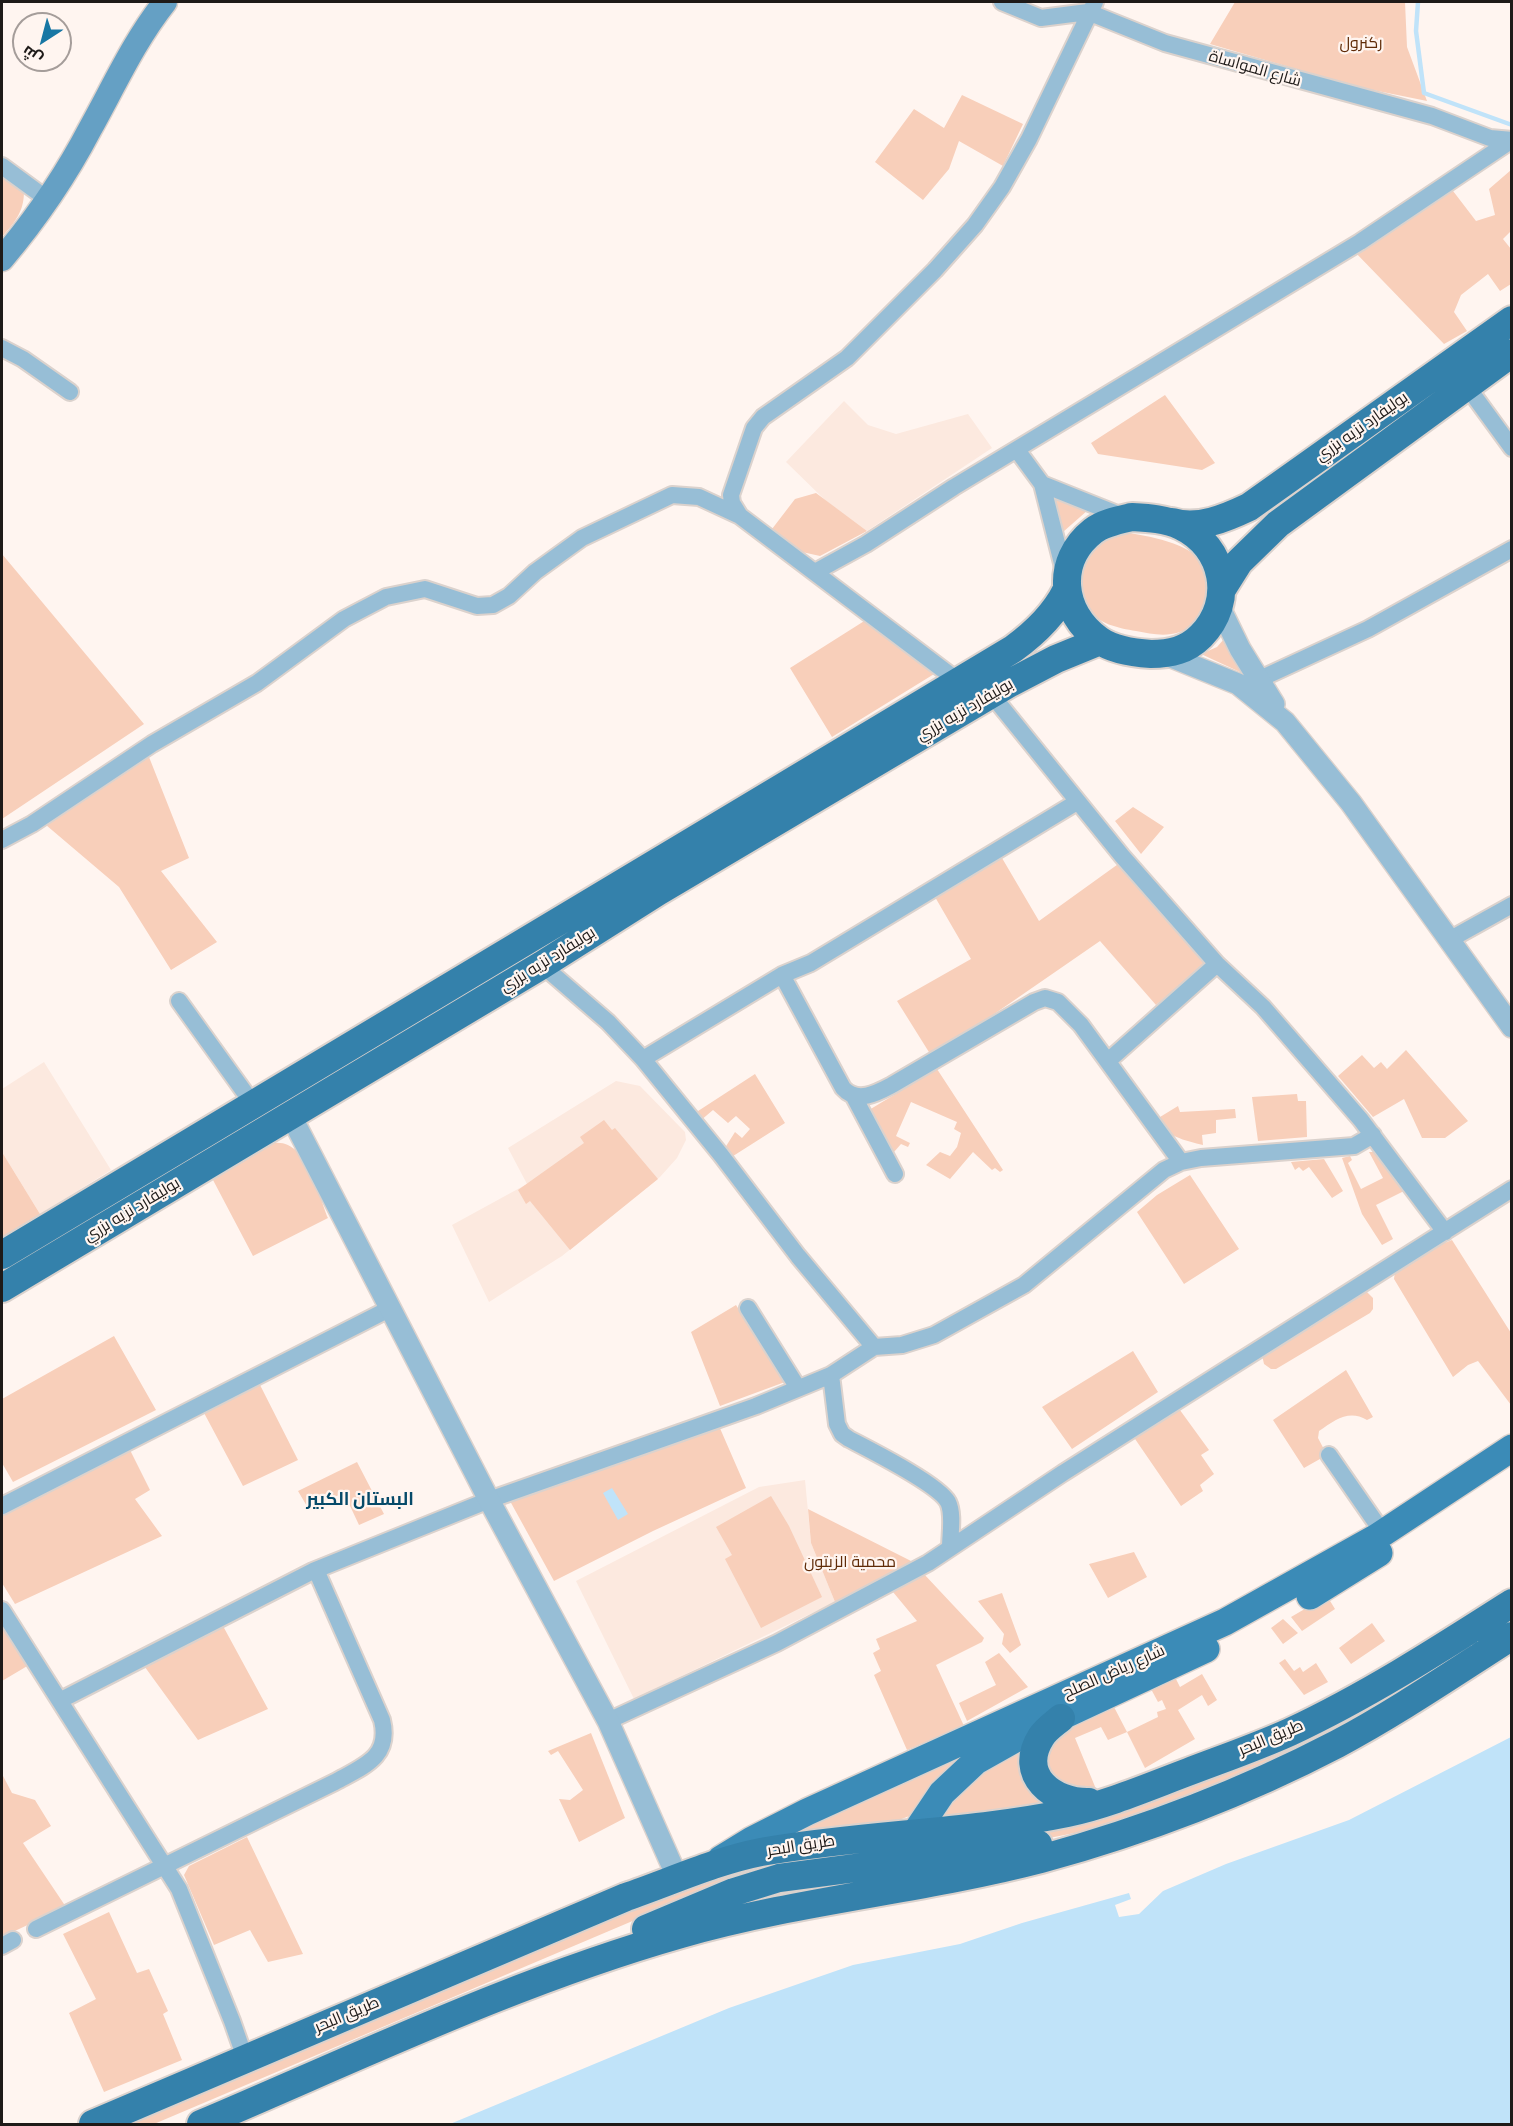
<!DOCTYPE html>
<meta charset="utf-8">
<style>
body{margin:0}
#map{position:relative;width:1513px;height:2126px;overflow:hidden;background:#fff5f0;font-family:"Fira Sans Condensed",Cairo,sans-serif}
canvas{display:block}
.frame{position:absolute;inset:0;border:3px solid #1e1a18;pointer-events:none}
.north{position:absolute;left:12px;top:12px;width:60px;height:60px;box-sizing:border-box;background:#fff5f0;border:2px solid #a59d9a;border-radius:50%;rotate:216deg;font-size:16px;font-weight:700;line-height:24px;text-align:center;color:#1e1a18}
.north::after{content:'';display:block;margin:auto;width:21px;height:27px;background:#1877a4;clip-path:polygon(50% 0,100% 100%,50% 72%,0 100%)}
</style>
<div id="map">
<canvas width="1513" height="2126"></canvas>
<div class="frame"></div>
<div class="north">ش</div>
</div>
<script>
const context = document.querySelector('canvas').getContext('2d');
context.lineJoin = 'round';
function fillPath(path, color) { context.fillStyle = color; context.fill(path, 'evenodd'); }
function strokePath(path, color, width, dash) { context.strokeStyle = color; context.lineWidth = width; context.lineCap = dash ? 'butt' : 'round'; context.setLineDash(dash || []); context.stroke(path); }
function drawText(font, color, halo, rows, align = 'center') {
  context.font = font + ' "Fira Sans Condensed",Cairo,sans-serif'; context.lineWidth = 4.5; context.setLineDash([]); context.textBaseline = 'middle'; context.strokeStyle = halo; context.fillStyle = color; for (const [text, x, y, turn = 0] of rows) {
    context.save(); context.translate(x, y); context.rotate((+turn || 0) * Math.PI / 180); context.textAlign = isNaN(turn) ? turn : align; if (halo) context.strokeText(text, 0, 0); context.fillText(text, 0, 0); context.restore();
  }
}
fillPath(new Path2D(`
 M 844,401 L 868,425 L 896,434 L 968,414 L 992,448 L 867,531 L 826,501 L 786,462 Z
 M 44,1062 L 111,1170 L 40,1214 L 2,1152 L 2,1089 Z
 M 616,1081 L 640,1086 L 685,1132 L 686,1140 L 677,1158 L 660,1177 L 562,1256 L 489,1302 L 452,1225 L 527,1184 L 508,1148 Z
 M 805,1480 L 811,1543 L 835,1602 L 634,1699 L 576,1581 L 759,1487 Z`), '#fce9df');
fillPath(new Path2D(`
 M 1235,2 L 1405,2 L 1407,47 L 1427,101 L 1358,87 L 1210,44 Z
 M 962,95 L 1023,124 L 1003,166 L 959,141 L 949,169 L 923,200 L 875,162 L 914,109 L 944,128 Z
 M 1511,170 L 1511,231 L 1503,239 L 1511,249 L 1511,284 L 1500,291 L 1488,274 L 1461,295 L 1454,312 L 1467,331 L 1444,344 L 1353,250 L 1450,187 L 1476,221 L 1495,215 L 1489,189 Z
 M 2,173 L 24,191 C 24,212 15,222 2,237 Z
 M 1165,395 L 1215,463 L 1202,470 L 1098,454 L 1091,443 Z
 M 816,493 L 867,531 L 820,556 L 802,552 L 772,529 L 795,499 Z
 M 1051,494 L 1088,510 L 1063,532 L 1055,513 Z
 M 1130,533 C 1170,540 1228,552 1204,607 C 1199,619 1194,628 1180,632 C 1165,637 1151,634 1136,631 C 1118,628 1098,624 1087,608 C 1070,584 1082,547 1108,535 C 1114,532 1123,533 1130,533 Z
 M 2,554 L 144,724 L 2,819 Z
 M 869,618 L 939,671 L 832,737 L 790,668 Z
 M 1224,639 L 1242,673 L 1201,654 L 1217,647 Z
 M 149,757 L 189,858 L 161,871 L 217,942 L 171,970 L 119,887 L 46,825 Z
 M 1133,807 L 1164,827 L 1141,854 L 1115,821 Z
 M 1002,858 L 1039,921 L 1121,862 L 1209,962 L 1156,1005 L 1100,941 L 932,1057 L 897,1001 L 971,959 L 935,897 Z
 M 1406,1050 L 1468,1121 L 1445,1138 L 1422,1138 L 1404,1099 L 1373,1117 L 1338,1076 L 1362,1055 L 1374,1068 L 1381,1062 L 1387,1069 Z
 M 937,1069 L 1003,1170 L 1000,1172 L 995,1168 L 992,1170 L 973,1152 L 950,1179 L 926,1165 L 940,1152 L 950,1156 L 957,1147 L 961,1133 L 954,1129 L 957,1122 L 911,1102 L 896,1136 L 910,1143 L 908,1147 L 901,1144 L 894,1152 L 869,1110 Z
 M 755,1074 L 785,1123 L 730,1158 L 723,1151 L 735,1132 L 742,1138 L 750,1129 L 736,1116 L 728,1123 L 713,1110 L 700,1121 L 695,1113 Z
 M 1297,1094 L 1298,1101 L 1306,1101 L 1307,1137 L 1258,1141 L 1252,1097 Z
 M 1178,1106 L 1180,1112 L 1235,1109 L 1236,1118 L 1216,1120 L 1216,1133 L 1202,1135 L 1203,1145 C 1187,1141 1161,1136 1160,1117 Z
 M 604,1120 L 612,1130 L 615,1128 L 658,1179 L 570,1250 L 530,1201 L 526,1204 L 518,1190 L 584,1143 L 580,1137 Z
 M 273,1143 C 307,1138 318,1193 328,1218 L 253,1256 L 213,1180 Z
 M 2,1152 L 40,1214 L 2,1237 Z
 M 1369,1152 L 1383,1152 L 1408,1189 L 1376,1205 L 1393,1239 L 1382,1245 L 1362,1214 L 1342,1158 L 1350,1156 L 1352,1160 L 1348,1163 L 1361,1189 L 1383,1178 Z
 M 1324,1159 L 1343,1191 L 1332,1198 L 1309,1167 L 1303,1171 L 1299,1167 L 1295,1170 L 1291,1162 Z
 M 1190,1175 L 1239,1249 L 1184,1284 L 1137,1212 L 1157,1195 Z
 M 1452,1240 L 1511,1333 L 1511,1405 L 1478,1361 L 1468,1365 L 1453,1377 L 1394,1279 L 1395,1271 L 1427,1250 Z
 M 1362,1292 L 1367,1292 L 1373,1298 L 1373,1309 L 1370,1313 L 1276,1369 L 1271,1369 L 1264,1364 L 1262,1355 Z
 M 736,1305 L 785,1382 L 720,1406 L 691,1332 Z
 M 114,1336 L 156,1410 L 13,1482 L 2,1463 L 2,1399 Z
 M 1133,1351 L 1158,1392 L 1072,1449 L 1042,1407 Z
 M 1346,1370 L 1373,1417 L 1367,1420 C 1349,1409 1335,1420 1319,1431 L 1318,1438 L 1327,1455 L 1304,1468 L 1273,1420 Z
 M 259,1383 L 298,1460 L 243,1486 L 203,1411 Z
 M 1177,1406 L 1209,1450 L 1201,1455 L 1214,1474 L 1200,1485 L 1203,1491 L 1181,1506 L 1133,1436 Z
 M 719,1426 L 746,1488 L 653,1531 L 554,1581 L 510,1501 Z
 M 130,1450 L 150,1490 L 135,1499 L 162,1536 L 15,1604 L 2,1583 L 2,1512 Z
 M 357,1462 L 384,1514 L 359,1525 L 344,1493 L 308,1508 L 298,1491 Z
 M 771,1496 L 789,1526 L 822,1597 L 761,1628 L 725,1559 L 732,1555 L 716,1527 Z
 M 808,1509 L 917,1564 L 835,1602 L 811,1543 Z
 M 1134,1552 L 1147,1577 L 1108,1598 L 1089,1564 Z
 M 923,1573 L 984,1638 L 982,1642 L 936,1665 L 964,1726 L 907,1750 L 874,1675 L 881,1671 L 873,1653 L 880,1649 L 876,1639 L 917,1621 L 893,1592 Z
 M 1002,1593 L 1021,1645 L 1010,1653 L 1002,1644 L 1004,1634 L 978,1601 Z
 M 1327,1596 L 1335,1609 L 1302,1631 L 1291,1617 Z
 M 1511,1610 L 1511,1625 L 1311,1747 L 1151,1813 L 1090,1830 L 1039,1840 L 928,1844 L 1113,1810 Z
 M 1283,1619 L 1298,1633 L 1283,1644 L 1271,1628 Z
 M 2,1622 L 29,1665 L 2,1681 Z
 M 1372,1623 L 1385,1641 L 1351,1664 L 1339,1648 Z
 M 223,1626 L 268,1709 L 198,1740 L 142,1663 Z
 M 999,1653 L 1028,1687 L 967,1721 L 959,1703 L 996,1685 L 985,1662 Z
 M 1285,1659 L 1294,1671 L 1300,1667 L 1303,1672 L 1316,1663 L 1328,1682 L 1304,1695 L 1279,1663 Z
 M 1202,1674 L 1217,1700 L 1208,1706 L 1202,1695 L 1178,1710 L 1195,1739 L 1145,1768 L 1127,1732 L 1108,1740 L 1101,1727 L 1075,1738 L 1096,1789 L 1073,1791 L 1047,1772 L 1050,1733 L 1114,1707 L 1127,1732 L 1158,1717 L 1157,1712 L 1166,1709 L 1162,1700 L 1158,1702 L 1151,1689 L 1175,1677 L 1180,1687 Z
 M 591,1733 L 625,1818 L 579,1842 L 559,1799 L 570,1800 L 583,1790 L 558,1751 L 551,1755 L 548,1751 Z
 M 1025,1740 L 1049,1803 L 942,1816 L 945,1802 Z
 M 989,1742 L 917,1813 L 894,1822 L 758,1848 Z
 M 2,1774 L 12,1793 L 35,1800 L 51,1826 L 23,1843 L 66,1907 L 2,1937 Z
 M 247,1837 L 303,1954 L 268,1962 L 250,1930 L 214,1945 L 184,1875 L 189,1866 Z
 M 890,1847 L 708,1889 L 154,2124 L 124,2124 L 562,1937 L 736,1867 Z
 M 109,1912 L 137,1973 L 149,1969 L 168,2011 L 163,2014 L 182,2060 L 104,2092 L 69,2013 L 96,1999 L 63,1934 Z`), '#f8cfba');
fillPath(new Path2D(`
 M 612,1488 L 628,1514 L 618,1520 L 603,1493 Z
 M 1511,1737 L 1511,2124 L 450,2124 L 729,2008 L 853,1965 L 960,1944 L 1022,1923 L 1129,1893 L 1131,1899 L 1115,1905 L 1119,1917 L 1139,1914 L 1163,1891 L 1226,1864 L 1349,1820 Z`), '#c0e3f9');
strokePath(new Path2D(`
 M 1418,2 L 1416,31 L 1424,93 L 1512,125`), '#c0e3f9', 4.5);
const minor = new Path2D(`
 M 1002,2 L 1041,18 L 1088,12 L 1165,43 L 1432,116 L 1490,138 L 1512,140
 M 2,166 L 47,199
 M 2,348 L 23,359 L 70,392
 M 1466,385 L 1512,448
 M 1017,450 L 1042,484 L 1065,575
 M 1042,484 L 1122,516
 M 815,572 L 866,544 L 954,487 L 1360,242 L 1512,140
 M 958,681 L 740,516 L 732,503 L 731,495 L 754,428 L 763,417 L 847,358 L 935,270 L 975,225 L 1002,187 L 1029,139 L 1095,2
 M 1249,684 L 1368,629 L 1512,549
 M 991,694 L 1122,856 L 1217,964 L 1263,1007 L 1361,1120 L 1445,1232
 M 2,840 L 32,824 L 152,744 L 257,683 L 344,619 L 386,597 L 425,589 L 477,606 L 493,605 L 509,596 L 535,572 L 582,538 L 672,495 L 699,497 L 740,516
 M 1449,940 L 1512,905
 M 542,965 L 608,1022 L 643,1059 L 721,1155 L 798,1256 L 874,1347
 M 782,975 L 843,1088 C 857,1104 877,1093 892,1085 L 1034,1002 L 1045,998 L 1058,1002 L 1081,1025 L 1181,1162
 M 179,1001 L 253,1104
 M 643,1059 L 782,975 L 811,963 L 1077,802
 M 1108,1061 L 1217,964
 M 853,1095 L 895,1174
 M 748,1308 L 798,1388
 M 831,1375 L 837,1424 L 842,1434 L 849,1439 C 870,1450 938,1484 948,1502 C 954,1514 950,1534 950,1548
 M 1329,1455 L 1383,1533
 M 2,1506 L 389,1309
 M 2,1610 L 179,1889 L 232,2021 L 245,2058
 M 61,1700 L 313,1571 L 489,1500 L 756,1406 L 831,1375 L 874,1347 L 902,1345 L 934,1335 L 1024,1285 L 1164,1170 L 1181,1162 L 1201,1158 L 1354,1146 L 1373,1135
 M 608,1721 L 777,1643 L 928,1563 L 1063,1473 L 1512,1189
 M 36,1929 L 335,1782 C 364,1766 391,1757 382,1720 L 316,1570
 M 2,1946 L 13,1940`);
const tertiary = new Path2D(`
 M 1220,608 L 1240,649 L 1274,704
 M 1164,654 L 1238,684 L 1285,722 L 1351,803 L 1512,1027
 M 290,1114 L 489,1500 L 608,1721 L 678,1879`);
const secondary = new Path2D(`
 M 2,259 C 35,220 66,175 90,129 C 114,86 134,41 165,2`);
const primary = new Path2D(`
 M 1310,1596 L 1379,1553
 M 905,1848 L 942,1793 L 976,1761 L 1024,1734 L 1206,1649
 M 721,1859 L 752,1840 L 807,1812 L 1225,1622 L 1377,1537 L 1512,1448`);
const trunk = new Path2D(`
 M 1132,517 C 1149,518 1166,519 1181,526 C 1225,547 1235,602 1201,636 C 1187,650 1171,654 1151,654 C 1135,653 1113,650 1099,640 C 1060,612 1055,561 1093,531 C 1103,523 1119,520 1132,517 Z
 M 1172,522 C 1198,530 1226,518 1249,507 L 1512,320
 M 1222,589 L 1239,562 L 1278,524 L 1512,353
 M 2,1255 L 1013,649 C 1035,633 1054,615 1066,591
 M 2,1288 L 542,965 L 659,891 L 1010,683 L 1056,659 L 1100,641
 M 1061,1718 C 1054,1724 1046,1729 1041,1737 C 1017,1775 1053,1803 1089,1802
 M 646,1929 L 734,1892 L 779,1878 L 1038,1844
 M 93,2124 L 626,1897 C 670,1882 715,1861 761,1852 C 863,1834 966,1834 1067,1813 C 1109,1804 1148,1787 1188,1772 C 1222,1759 1257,1747 1290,1732 C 1367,1696 1440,1649 1512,1603
 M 201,2124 C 359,2057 516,1981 681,1934 C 799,1900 922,1890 1041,1859 C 1143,1831 1243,1793 1337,1744 C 1397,1712 1454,1673 1512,1636`);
strokePath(minor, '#dbd2cd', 20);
strokePath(tertiary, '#dbd2cd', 24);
strokePath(secondary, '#dbd2cd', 27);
strokePath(primary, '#dbd2cd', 30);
strokePath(trunk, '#dbd2cd', 32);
strokePath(minor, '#97bed6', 16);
strokePath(tertiary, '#97bed6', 21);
strokePath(secondary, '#65a0c4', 24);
strokePath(primary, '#3b8bb7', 27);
strokePath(trunk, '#3481ab', 28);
drawText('16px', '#602b07', '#fff5f0', [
 ["ركنرول",1361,44],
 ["محمية الزيتون",850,1563]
]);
drawText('16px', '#1e1a18', '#fff5f0', [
 ["شارع المواساة",1255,69,16],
 ["بوليفارد نزيه بزري",1362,427,-35],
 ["بوليفارد نزيه بزري",965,710,-30],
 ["بوليفارد نزيه بزري",548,960,-32],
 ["بوليفارد نزيه بزري",132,1210,-31],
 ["شارع رياض الصلح",1114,1672,-24],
 ["طريق البحر",1271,1738,-23],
 ["طريق البحر",801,1846,-9],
 ["طريق البحر",347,2015,-23]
]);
drawText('bold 18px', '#064a69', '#fff5f0', [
 ["البستان الكبير",360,1500]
]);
</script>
